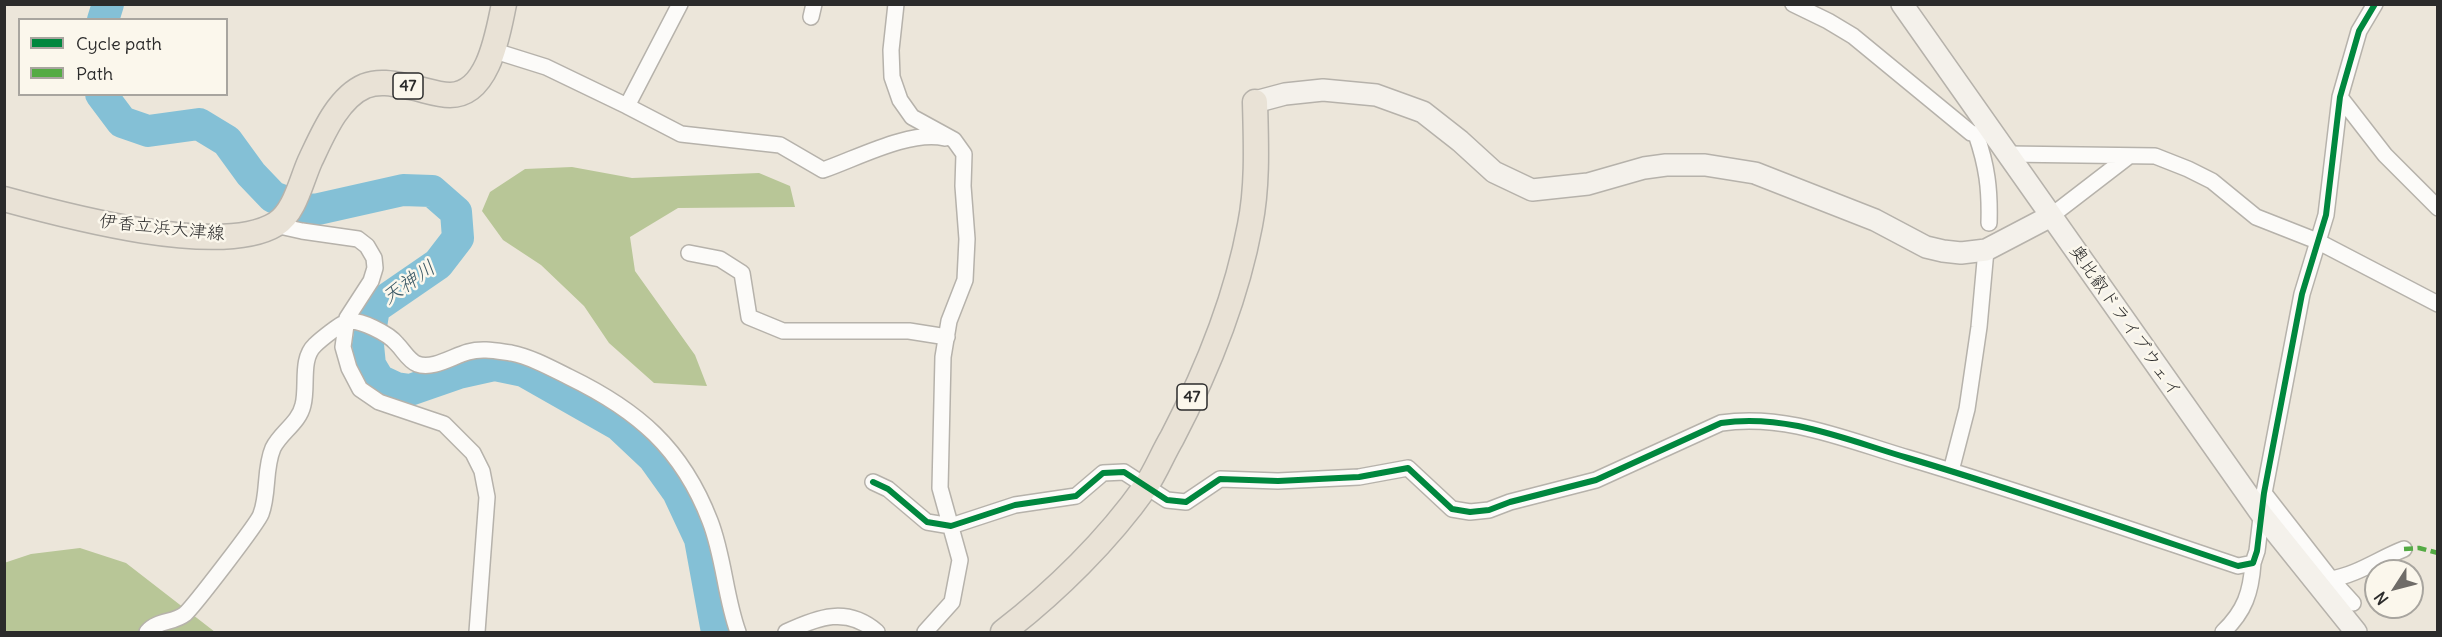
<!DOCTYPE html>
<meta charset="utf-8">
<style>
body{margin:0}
#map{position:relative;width:2442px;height:637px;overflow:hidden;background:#ece6da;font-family:Delius,sans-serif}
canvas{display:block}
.frame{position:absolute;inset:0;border:6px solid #2b2b2b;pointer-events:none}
.legend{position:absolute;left:18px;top:18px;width:210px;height:78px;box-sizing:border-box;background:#fbf7ec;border:2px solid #a8a59f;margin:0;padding:8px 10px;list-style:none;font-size:18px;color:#2b2b2b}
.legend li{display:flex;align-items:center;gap:12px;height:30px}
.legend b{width:30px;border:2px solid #a8a59f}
.north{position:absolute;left:2364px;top:559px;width:60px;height:60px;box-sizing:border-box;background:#fbf7ec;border:2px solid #a8a59f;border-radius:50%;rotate:234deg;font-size:16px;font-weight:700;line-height:24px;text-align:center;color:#2b2b2b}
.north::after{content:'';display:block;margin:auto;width:21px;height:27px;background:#6f6c68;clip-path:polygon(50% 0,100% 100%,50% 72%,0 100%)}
</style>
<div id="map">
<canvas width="2442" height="637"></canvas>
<div class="frame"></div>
<ul class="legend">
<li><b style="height:8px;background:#00873e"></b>Cycle path</li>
<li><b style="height:8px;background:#54ab44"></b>Path</li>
</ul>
<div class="north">N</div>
</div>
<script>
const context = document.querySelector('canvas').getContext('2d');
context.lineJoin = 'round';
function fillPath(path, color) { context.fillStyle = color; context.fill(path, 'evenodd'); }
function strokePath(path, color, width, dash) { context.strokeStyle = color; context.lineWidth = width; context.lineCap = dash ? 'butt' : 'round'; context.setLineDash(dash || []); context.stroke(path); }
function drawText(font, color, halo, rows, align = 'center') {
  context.font = font + ' Delius,"Klee One",sans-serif'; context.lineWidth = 5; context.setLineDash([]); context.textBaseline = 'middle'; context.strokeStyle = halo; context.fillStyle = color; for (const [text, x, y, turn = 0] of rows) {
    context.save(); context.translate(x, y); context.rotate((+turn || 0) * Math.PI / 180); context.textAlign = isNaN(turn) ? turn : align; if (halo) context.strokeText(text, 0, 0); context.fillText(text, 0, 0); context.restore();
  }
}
fillPath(new Path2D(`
 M 572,167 L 632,178 L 759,173 L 790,186 L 795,207 L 678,208 L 630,237 L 635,271 L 695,355 L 707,386 L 654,383 L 609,343 L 584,306 L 541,265 L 503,240 L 482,211 L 490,192 L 525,169 Z
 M 80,548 L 126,563 L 215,632 L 5,632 L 4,563 L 31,554 Z`), '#b8c697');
strokePath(new Path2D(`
 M 103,20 L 108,4
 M 101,94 L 122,122 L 148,131 L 199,124 L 227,141 L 251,174 L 273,197 L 302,208 L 314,210 L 403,190 L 432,191 L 456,212 L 458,238 L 438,264 L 374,308 L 368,345 L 370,365 L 379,380 L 396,388 L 410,390 L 459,373 L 495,365 L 524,371 L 619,425 L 653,457 L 678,492 L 700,539 L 717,632`), '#84c0d6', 32);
const street = new Path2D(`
 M 896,4 L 891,50 L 892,77 L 900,100 L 912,117 L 954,140 L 964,154 L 963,186 L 967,239 L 965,280 L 949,321 L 943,357 L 940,488 L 960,560 L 952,602 L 925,632
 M 1793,4 L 1828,21 L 1853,36 L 1971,133 L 1980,135 L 1990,129
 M 811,17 L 814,4
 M 495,51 L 546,67 L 627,106 L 680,4
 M 2340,97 L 2385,155 L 2438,208
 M 627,106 L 681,134 L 780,145 L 823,170 C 858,158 909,130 945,138
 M 1976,134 C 1987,166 1990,189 1989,223
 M 2007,154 L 2155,156 L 2188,169 L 2212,181 L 2256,217 L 2317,241 L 2438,304
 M 2051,216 L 2129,156
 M 275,225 L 302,231 L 358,239 L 367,246 L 374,258 L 375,268 L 371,281 L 347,318 L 343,347 L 349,368 L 360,389 L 379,402 L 444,424 L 473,453 L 482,471 L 487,497 L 477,632
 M 689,253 L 720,259 L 742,273 L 749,317 L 783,331 L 909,331 L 947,337
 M 1951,471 L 1967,409 L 1979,327 L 1986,250
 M 873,482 L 888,489 L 927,522 L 951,526 L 1015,505 L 1076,496 L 1103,473 L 1124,472 L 1167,500 L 1186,502 L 1220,479 L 1278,481 L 1359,477 L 1408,468 L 1452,509 L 1470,512 L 1489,510 L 1510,502 L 1596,480 L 1721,423 C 1785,413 1847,440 1908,458 C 2019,491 2128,529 2238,566 L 2253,563 L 2257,551 L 2264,493 L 2302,294 L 2326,215 L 2340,97 L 2359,31 L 2375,4
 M 2264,493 L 2331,579 C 2357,575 2380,558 2404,549
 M 2331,579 L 2353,603
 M 147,632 C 157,620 174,623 185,614 C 193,607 258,523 261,514 C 269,493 264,469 273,448 C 281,432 299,423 303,405 C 308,386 300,359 315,345 C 320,340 340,324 346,322 C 359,318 389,334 397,344 C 404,351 408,360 417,364 C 433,370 453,356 468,352 C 482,348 496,351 511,353 C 531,357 551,368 569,377 C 637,410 682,448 710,521 C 724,557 725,596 738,632
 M 786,632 C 818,617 847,606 877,632
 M 2223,632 C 2245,611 2251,592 2253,563`);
const secondary = new Path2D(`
 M 1902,4 L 2262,515 L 2356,632
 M 1255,102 L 1285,94 L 1323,90 L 1376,95 L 1423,112 L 1460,141 L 1494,172 L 1532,190 L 1588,184 L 1644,168 L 1666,165 L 1705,165 L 1755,173 L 1875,220 L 1926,247 L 1943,251 L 1961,253 L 1986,250 L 2051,216`);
const primary = new Path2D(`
 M 4,199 C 66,216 221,258 276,224 C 295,212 301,181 310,161 C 322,136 337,98 365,86 C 380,80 395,84 410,87 C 422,89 437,95 450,95 C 489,95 498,32 504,4
 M 1003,632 C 1055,592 1108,540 1146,486 C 1156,471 1163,453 1172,438 C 1207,371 1236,300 1250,225 C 1258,185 1256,142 1255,102`);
strokePath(street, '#b6b2ab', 18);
strokePath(secondary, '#b6b2ab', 24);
strokePath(primary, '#b6b2ab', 27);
strokePath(street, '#fcfbf9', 15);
strokePath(secondary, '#f4f1eb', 21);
strokePath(primary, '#e9e2d6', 24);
strokePath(new Path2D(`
 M 2404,549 L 2419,548 L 2438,553`), '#54ab44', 4.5, [9, 4.5]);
strokePath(new Path2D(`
 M 873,482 L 888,489 L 927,522 L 951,526 L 1015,505 L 1076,496 L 1103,473 L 1124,472 L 1167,500 L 1186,502 L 1220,479 L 1278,481 L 1359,477 L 1408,468 L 1452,509 L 1470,512 L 1489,510 L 1510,502 L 1596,480 L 1721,423 C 1785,413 1847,440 1908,458 C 2019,491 2128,529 2238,566 L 2253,563 L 2257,551 L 2264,493 L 2302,294 L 2326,215 L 2340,97 L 2359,31 L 2375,4`), '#00873e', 6);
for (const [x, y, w] of [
 [408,86,30],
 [1192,397,30]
]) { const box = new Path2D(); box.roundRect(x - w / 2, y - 13, w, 26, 4.5); context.fillStyle = '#fbf7ec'; context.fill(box); strokePath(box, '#2b2b2b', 1.5); }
drawText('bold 16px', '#2b2b2b', null, [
 ["47",408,86],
 ["47",1192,397]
]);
drawText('18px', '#2b2b2b', '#fbf7ec', [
 ["伊香立浜大津線",162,228,6],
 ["奥比叡ドライブウェイ",2125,321,55]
]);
drawText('italic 20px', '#3b5966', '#fbf7ec', [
 ["天神川",409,283,-35]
]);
</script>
